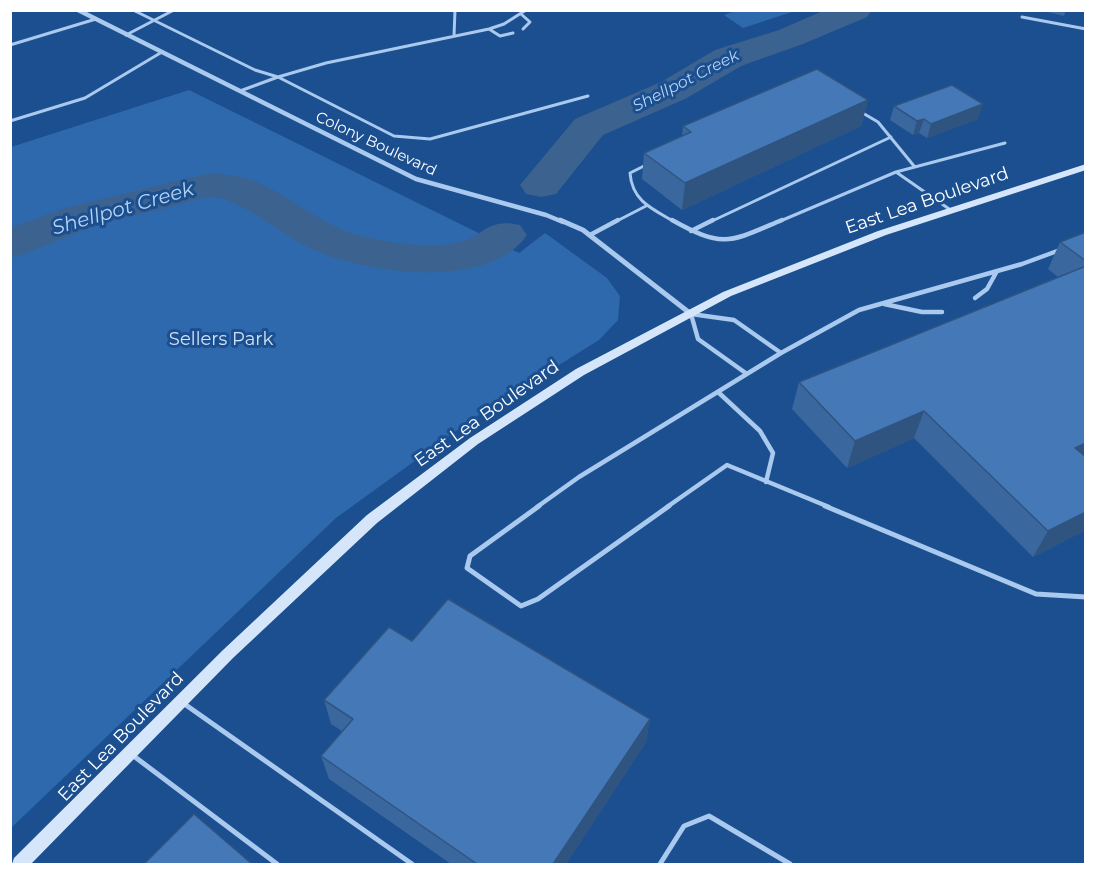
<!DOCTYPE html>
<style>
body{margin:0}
#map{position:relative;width:1096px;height:875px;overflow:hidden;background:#1b4f8f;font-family:Montserrat,sans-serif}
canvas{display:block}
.frame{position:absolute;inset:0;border:12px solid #fff;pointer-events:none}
</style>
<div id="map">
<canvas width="1096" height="875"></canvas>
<div class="frame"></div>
</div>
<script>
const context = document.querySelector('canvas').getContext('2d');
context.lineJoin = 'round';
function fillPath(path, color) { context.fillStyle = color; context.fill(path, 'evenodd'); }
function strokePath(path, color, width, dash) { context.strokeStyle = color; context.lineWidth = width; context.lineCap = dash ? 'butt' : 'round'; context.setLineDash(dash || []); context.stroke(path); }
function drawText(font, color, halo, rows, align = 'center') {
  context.font = font + ' Montserrat,sans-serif'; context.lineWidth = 6; context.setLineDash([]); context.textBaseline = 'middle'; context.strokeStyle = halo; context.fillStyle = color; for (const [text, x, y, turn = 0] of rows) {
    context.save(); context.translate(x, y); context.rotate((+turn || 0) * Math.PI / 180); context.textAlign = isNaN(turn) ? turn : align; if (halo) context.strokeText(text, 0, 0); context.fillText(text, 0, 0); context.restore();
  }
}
fillPath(new Path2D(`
 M 738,10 L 794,10 L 795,11 L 743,28 L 724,15 Z
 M 189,90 L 519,253 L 545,233 L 607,278 L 620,296 L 618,320 L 599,340 L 474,418 L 336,518 L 11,828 L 11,147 Z`), '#2e69ad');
fillPath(new Path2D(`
 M 825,10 L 872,10 L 867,17 L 803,44 L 741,66 L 687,98 L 603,135 L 556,194 L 541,197 L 526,194 L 520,185 L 575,119 L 661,82 L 715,50 L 779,30 Z
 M 210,173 C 226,175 245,176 259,183 C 296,200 329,231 370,238 C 397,244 429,248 457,243 C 484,237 486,217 520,225 L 527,235 C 489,291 363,274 310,248 C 283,236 238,196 210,197 C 196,198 180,205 166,208 C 143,214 118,219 96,226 C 67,235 40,250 10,258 L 10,228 L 65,208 Z`), '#3c6290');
strokePath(new Path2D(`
 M 133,10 L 255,70 L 278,77 L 326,63 L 489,29 L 504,24 L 526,10
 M 521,14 L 530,22 L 523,29
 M 1022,17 L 1086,29
 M 489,29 L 500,36 L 513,33
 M 126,35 L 174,10
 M 454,36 L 455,10
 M 10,45 L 96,19
 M 240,91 L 278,77 L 394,136 L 430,139 L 588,96
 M 861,112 L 878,122 L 914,166
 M 10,121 L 85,98 L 162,52
 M 648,164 L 630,173 C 632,201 652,209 675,222
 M 896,172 L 952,211
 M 615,222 L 646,206
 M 710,222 L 891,137
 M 778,222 L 896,172 L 1005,143`), '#a9c9ee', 3);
strokePath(new Path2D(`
 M 672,220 C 724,249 730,242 782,220
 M 691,231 L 713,220
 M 590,235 L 618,220
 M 975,298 L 987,289 L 997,271
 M 884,304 L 922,312 L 942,312
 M 747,374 L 698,339 L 691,314 L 734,320 L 781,353
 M 718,392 L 760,431 L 773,453 L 766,482
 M 537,507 L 579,477 L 781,353 L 859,310 L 1022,264 L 1060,250
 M 667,507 L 727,465 L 829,507`), '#a9c9ee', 4.5);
strokePath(new Path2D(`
 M 539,506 L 470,556 L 467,568 L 521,606 L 538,599 L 669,506
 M 825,506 L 1036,594 L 1086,597
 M 183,703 L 412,864
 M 131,754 L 277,864
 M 660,864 L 684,826 L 709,816 L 790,864`), '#a9c9ee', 5);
strokePath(new Path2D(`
 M 78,10 L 416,179 L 546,215 L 563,222`), '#a9c9ee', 4.5);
strokePath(new Path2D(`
 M 560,220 L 583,230 L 691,314`), '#a9c9ee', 5);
fillPath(new Path2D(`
 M 1086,164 L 1086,170 L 886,235 L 731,296 L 584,375 L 478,444 L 377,523 L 233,658 L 31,864 L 12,864 L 14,858 L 223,650 L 367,515 L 470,438 L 576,369 L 723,292 L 878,231 Z`), '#d6e6fa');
fillPath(new Path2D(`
 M 1040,10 L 1066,10 L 1064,16 Z
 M 868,100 L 861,126 L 682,210 L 642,179 L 644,153 L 682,136 L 683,126 Z
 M 894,106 L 978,119 L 927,138 L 919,133 L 913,135 L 890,120 Z
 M 1086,232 L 1086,530 L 1033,557 L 914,438 L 847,468 L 792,409 L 799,382 L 1058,277 L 1048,269 L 1060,242 Z
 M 412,641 L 650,719 L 646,742 L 566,864 L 451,864 L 329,779 L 321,756 L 342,731 L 331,724 L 324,700 Z`), '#3a679d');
fillPath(new Path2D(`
 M 868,100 L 861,126 L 682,210 L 685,183 Z
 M 983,104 L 978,119 L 927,138 L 931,124 Z
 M 924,119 L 919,133 L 913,135 L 917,121 Z
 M 924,411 L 914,438 L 847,468 L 855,441 Z
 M 1086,443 L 1086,463 L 1075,448 Z
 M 1086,512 L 1086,530 L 1033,557 L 1048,531 Z
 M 650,719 L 646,742 L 566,864 L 553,864 Z`), '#305480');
const building = new Path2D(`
 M 817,69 L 868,100 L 685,183 L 644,153 L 691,132 L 683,126 Z
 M 952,85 L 983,104 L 931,124 L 924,119 L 917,121 L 894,106 Z
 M 1086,232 L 1086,261 L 1060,242 Z
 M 1086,266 L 1086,443 L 1075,448 L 1086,457 L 1086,512 L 1048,531 L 924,411 L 855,441 L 799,382 Z
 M 448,599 L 650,719 L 553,864 L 477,864 L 321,756 L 353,719 L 324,700 L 389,627 L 412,641 Z
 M 194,814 L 252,864 L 144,864 Z`);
fillPath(building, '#4478b7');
strokePath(building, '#305480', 1.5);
drawText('15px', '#fff', '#1b4f8f', [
 ["Colony Boulevard",376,144,25]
]);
drawText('italic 16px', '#b5d3f5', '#1b4f8f', [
 ["Shellpot Creek",686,81,-27]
]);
drawText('18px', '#fff', '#1b4f8f', [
 ["East Lea Boulevard",927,201,-19],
 ["East Lea Boulevard",487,414,-35],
 ["East Lea Boulevard",121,737,-46]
]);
drawText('18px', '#cfe3fa', '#1b4f8f', [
 ["Sellers Park",221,340]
]);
drawText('italic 20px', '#b5d3f5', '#1b4f8f', [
 ["Shellpot Creek",123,209,-16]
]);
</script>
